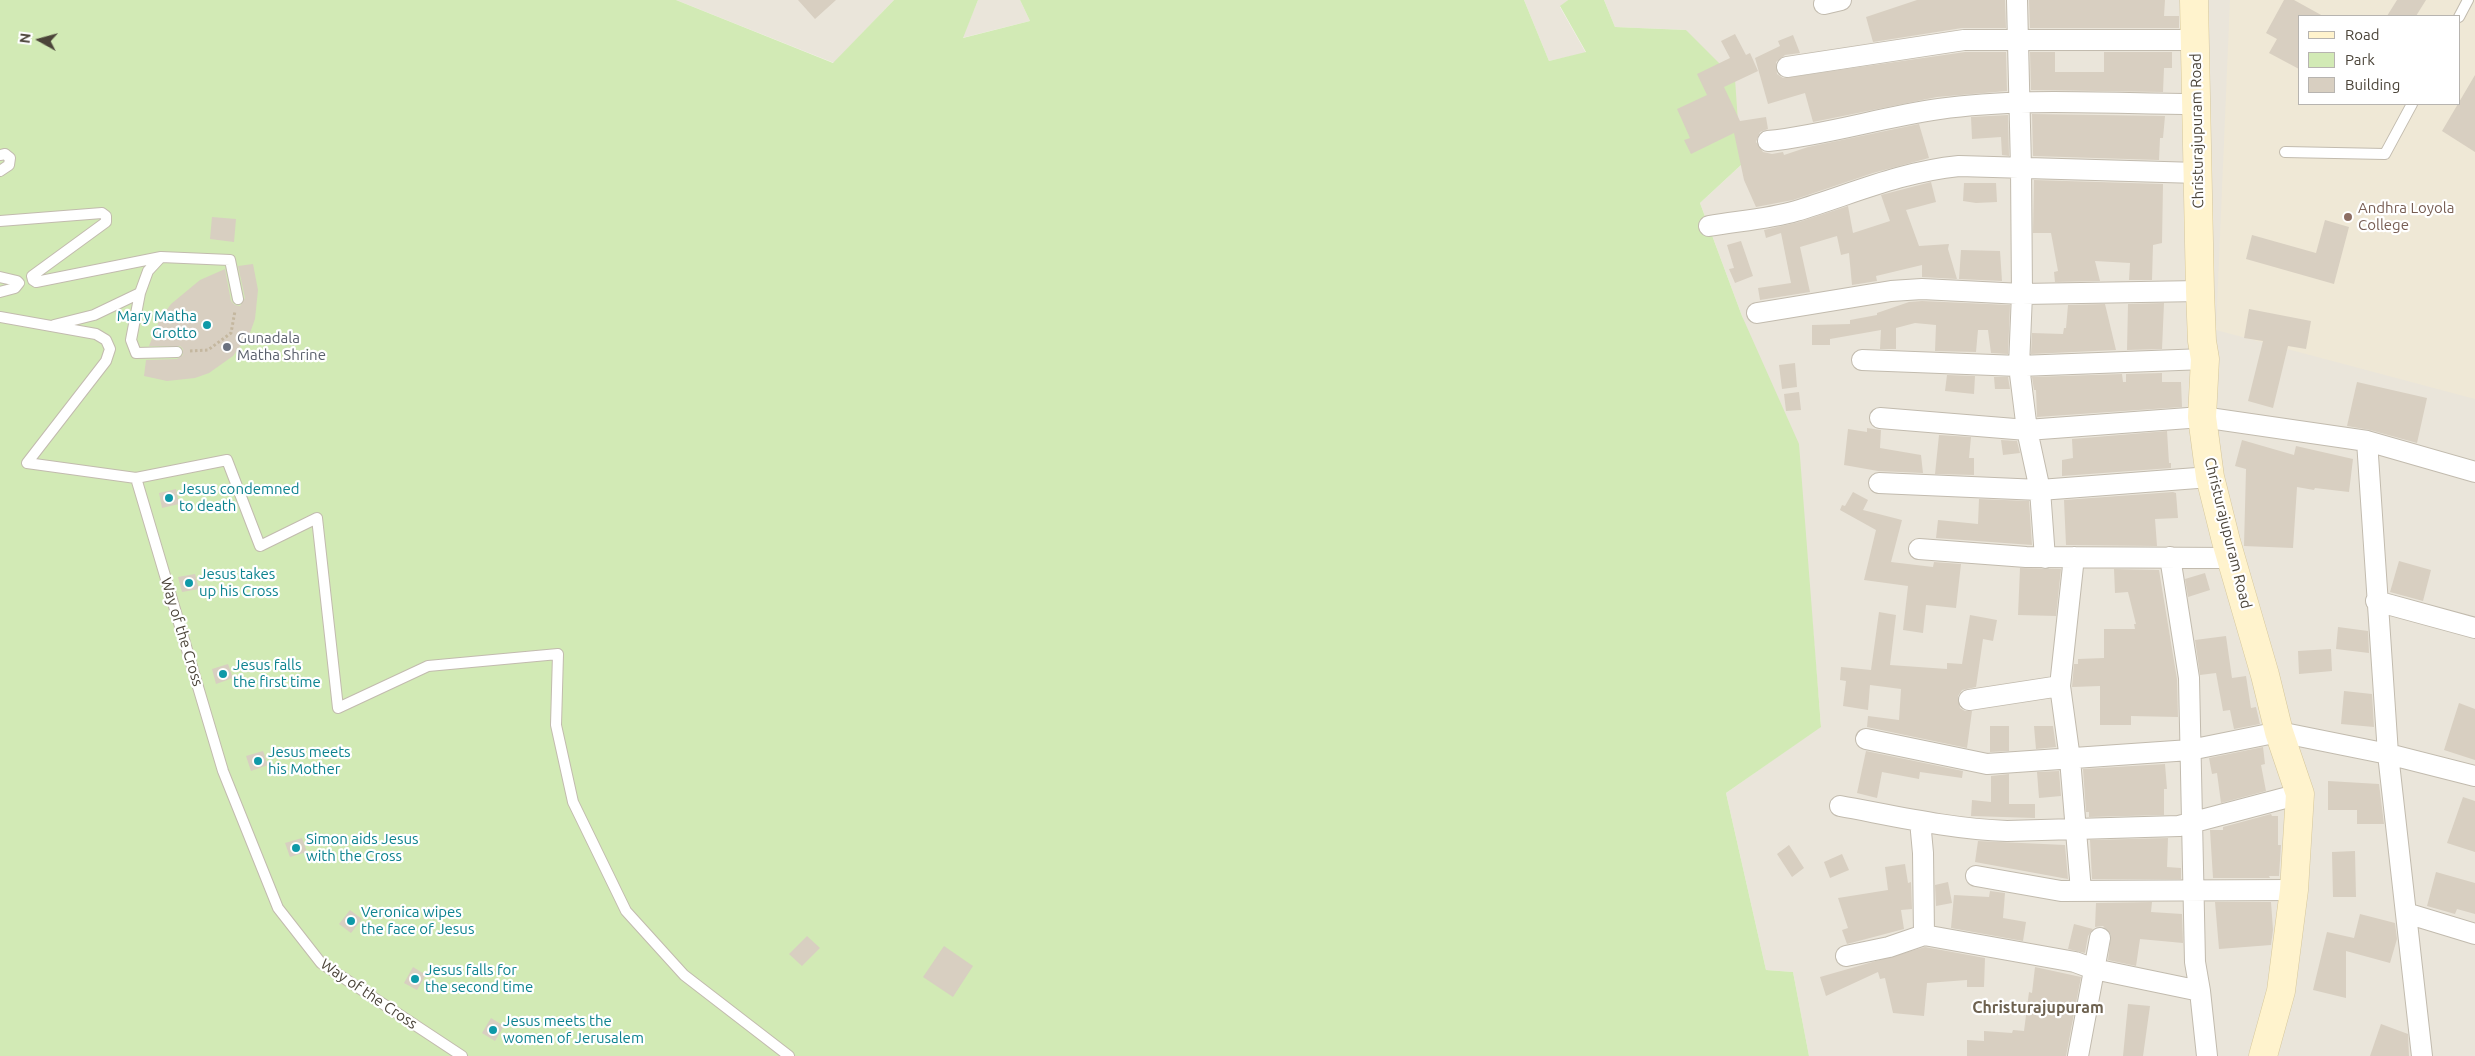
<!DOCTYPE html>
<style>
body{margin:0}
#map{position:relative;width:2475px;height:1056px;overflow:hidden;background:#f6f3ec;font-family:Ubuntu,sans-serif}
canvas{display:block}
.legend{position:absolute;left:2298px;top:15px;width:162px;height:90px;box-sizing:border-box;background:#fff;border:1px solid #b7b4b0;margin:0;padding:6px 9px;list-style:none;font-size:15px;color:#4b4439}
.legend li{display:flex;align-items:center;gap:10px;height:25px}
.legend b{width:25px;border:1px solid #b7b4b0}
.north{position:absolute;left:15px;top:15px;width:50px;height:50px;-webkit-text-stroke:4px #fff;paint-order:stroke;rotate:277deg;font-size:14px;font-weight:700;line-height:20px;text-align:center;color:#4b4439}
.north::after{content:'';display:block;margin:auto;width:18px;height:22px;background:#4b4439;clip-path:polygon(50% 0,100% 100%,50% 72%,0 100%)}
</style>
<div id="map">
<canvas width="2475" height="1056"></canvas>
<ul class="legend">
<li><b style="height:6px;background:#fff3cd"></b>Road</li>
<li><b style="height:14px;background:#d2eab5"></b>Park</li>
<li><b style="height:14px;background:#d8cfc1"></b>Building</li>
</ul>
<div class="north">N</div>
</div>
<script>
const context = document.querySelector('canvas').getContext('2d');
context.lineJoin = 'round';
function fillPath(path, color) { context.fillStyle = color; context.fill(path, 'evenodd'); }
function strokePath(path, color, width, dash) { context.strokeStyle = color; context.lineWidth = width; context.lineCap = dash ? 'butt' : 'round'; context.setLineDash(dash || []); context.stroke(path); }
function drawText(font, color, halo, rows, align = 'center') {
  context.font = font + ' Ubuntu,sans-serif'; context.lineWidth = 4.5; context.setLineDash([]); context.textBaseline = 'middle'; context.strokeStyle = halo; context.fillStyle = color; for (const [text, x, y, turn = 0] of rows) {
    context.save(); context.translate(x, y); context.rotate((+turn || 0) * Math.PI / 180); context.textAlign = isNaN(turn) ? turn : align; if (halo) context.strokeText(text, 0, 0); context.fillText(text, 0, 0); context.restore();
  }
}
fillPath(new Path2D(`
 M 676,0 L 894,0 L 834,63 Z
 M 978,0 L 1020,0 L 1030,21 L 962,38 Z
 M 1524,0 L 1568,0 L 1560,7 L 1586,53 L 1549,61 Z
 M 1604,0 L 2475,0 L 2475,1056 L 1809,1056 L 1793,972 L 1766,970 L 1726,793 L 1821,726 L 1810,595 L 1742,316 L 1700,203 L 1741,165 L 1686,30 L 1615,27 ZM 2299,16 L 2459,16 L 2459,104 L 2299,104 Z`), '#eae5da');
fillPath(new Path2D(`
 M 2230,0 L 2475,0 L 2475,399 L 2216,330 ZM 2299,16 L 2459,16 L 2459,104 L 2299,104 Z`), '#efe8d6');
fillPath(new Path2D(`
 M 0,0 L 676,0 L 833,63 L 894,0 L 978,0 L 963,38 L 1030,21 L 1020,0 L 1524,0 L 1549,61 L 1586,52 L 1560,6 L 1568,0 L 1604,0 L 1615,27 L 1686,30 L 1735,79 L 1741,165 L 1700,203 L 1742,316 L 1799,444 L 1821,727 L 1726,793 L 1766,970 L 1793,972 L 1809,1056 L 0,1056 Z`), '#d2eab5');
fillPath(new Path2D(`
 M 798,0 L 836,0 L 815,19 Z
 M 1917,0 L 2005,0 L 2006,28 L 1962,28 L 1873,42 L 1866,17 Z
 M 2029,0 L 2165,0 L 2164,16 L 2179,16 L 2179,28 L 2030,28 Z
 M 2284,0 L 2294,0 L 2323,16 L 2299,16 L 2299,69 L 2269,53 L 2277,39 L 2266,33 Z
 M 2397,0 L 2426,0 L 2416,16 L 2387,16 Z
 M 1735,34 L 1746,55 L 1750,53 L 1758,71 L 1724,87 L 1740,121 L 1766,117 L 1768,129 L 1760,132 L 1756,142 L 1763,152 L 1772,154 L 1783,152 L 1784,155 L 1808,147 L 1919,124 L 1929,158 L 1873,173 L 1793,200 L 1756,207 L 1744,180 L 1734,133 L 1691,154 L 1684,140 L 1690,138 L 1677,109 L 1707,95 L 1697,74 L 1730,58 L 1721,41 Z
 M 1793,35 L 1800,53 L 1785,55 L 1776,62 L 1777,74 L 1783,78 L 1965,52 L 2006,52 L 2007,91 L 1937,97 L 1813,122 L 1805,93 L 1768,104 L 1755,58 L 1780,46 L 1778,41 Z
 M 2030,52 L 2055,52 L 2055,72 L 2104,72 L 2104,52 L 2172,52 L 2172,68 L 2164,68 L 2163,92 L 2031,90 Z
 M 2475,75 L 2475,152 L 2442,131 Z
 M 2032,114 L 2165,116 L 2163,138 L 2160,138 L 2159,160 L 2033,156 Z
 M 2008,115 L 2009,156 L 2002,155 L 2001,137 L 1972,139 L 1971,117 Z
 M 2034,180 L 2163,184 L 2162,243 L 2153,245 L 2152,280 L 2129,280 L 2130,263 L 2095,261 L 2100,281 L 2055,282 L 2054,272 L 2058,271 L 2051,233 L 2033,233 Z
 M 1931,182 L 1936,202 L 1906,210 L 1919,246 L 1949,244 L 1948,249 L 1957,279 L 1922,277 L 1922,265 L 1876,276 L 1877,281 L 1852,285 L 1849,253 L 1841,255 L 1837,236 L 1800,247 L 1810,292 L 1760,300 L 1758,288 L 1791,283 L 1781,233 L 1766,238 L 1764,230 L 1799,222 L 1848,206 L 1853,233 L 1890,221 L 1881,195 Z
 M 1964,183 L 1996,183 L 1997,202 L 1976,203 L 1963,201 Z
 M 212,217 L 236,219 L 234,242 L 210,239 Z
 M 2325,220 L 2349,227 L 2334,284 L 2246,259 L 2252,235 L 2316,253 Z
 M 1741,241 L 1753,276 L 1735,283 L 1729,269 L 1734,268 L 1727,245 Z
 M 1961,250 L 2000,251 L 2002,281 L 1959,279 Z
 M 253,264 L 258,290 L 255,319 L 250,333 L 233,356 L 209,373 L 195,378 L 167,381 L 144,376 L 146,360 L 177,359 L 183,355 L 183,349 L 180,346 L 149,346 L 160,319 L 171,304 L 200,280 L 225,269 L 231,301 L 235,305 L 240,306 L 245,298 L 238,266 Z
 M 1922,301 L 2010,305 L 2008,354 L 1991,353 L 1988,330 L 1978,330 L 1976,352 L 1935,351 L 1936,325 L 1915,323 L 1896,328 L 1896,349 L 1880,349 L 1881,330 L 1830,339 L 1830,345 L 1812,345 L 1812,325 L 1850,324 L 1850,320 L 1877,315 L 1877,313 L 1909,302 Z
 M 2164,303 L 2162,349 L 2127,350 L 2128,304 Z
 M 2105,304 L 2116,350 L 2031,354 L 2032,333 L 2063,334 L 2064,328 L 2066,328 L 2068,305 Z
 M 2249,309 L 2311,321 L 2306,349 L 2288,346 L 2273,408 L 2248,401 L 2263,341 L 2244,338 Z
 M 1795,363 L 1797,387 L 1782,389 L 1779,365 Z
 M 2162,373 L 2162,382 L 2181,382 L 2182,407 L 2037,417 L 2036,390 L 2034,390 L 2032,377 L 2122,374 L 2123,382 L 2126,382 L 2126,374 Z
 M 1947,375 L 1975,376 L 1974,394 L 1945,391 Z
 M 1994,377 L 2008,377 L 2010,389 L 1995,389 Z
 M 2357,382 L 2427,398 L 2417,443 L 2370,430 L 2347,426 Z
 M 1799,392 L 1801,410 L 1786,411 L 1784,394 Z
 M 1867,428 L 1881,430 L 1880,448 L 1921,455 L 1923,473 L 1878,471 L 1844,465 L 1848,429 L 1867,432 Z
 M 2167,431 L 2169,463 L 2171,463 L 2171,468 L 2062,476 L 2062,460 L 2073,458 L 2072,439 Z
 M 1939,435 L 1971,437 L 1969,458 L 1974,458 L 1974,475 L 1935,474 Z
 M 2001,440 L 2017,441 L 2020,453 L 2003,455 Z
 M 2242,440 L 2294,455 L 2296,446 L 2353,459 L 2349,492 L 2315,488 L 2314,490 L 2297,487 L 2293,548 L 2244,546 L 2246,469 L 2235,466 Z
 M 176,489 L 179,504 L 162,508 L 159,493 Z
 M 1853,492 L 1868,500 L 1863,510 L 1902,520 L 1891,562 L 1933,567 L 1934,562 L 1961,564 L 1956,608 L 1926,605 L 1923,633 L 1903,630 L 1908,586 L 1864,580 L 1876,530 L 1840,510 L 1842,505 L 1845,506 Z
 M 2173,492 L 2176,493 L 2178,518 L 2155,519 L 2157,546 L 2066,545 L 2064,500 Z
 M 1979,499 L 2029,501 L 2032,545 L 1936,538 L 1938,520 L 1978,524 Z
 M 2399,561 L 2431,570 L 2423,601 L 2390,592 Z
 M 2020,568 L 2061,569 L 2056,616 L 2018,615 Z
 M 2114,569 L 2159,570 L 2177,679 L 2178,717 L 2131,716 L 2131,725 L 2100,725 L 2100,686 L 2072,687 L 2074,664 L 2078,664 L 2078,659 L 2104,658 L 2104,629 L 2135,629 L 2134,624 L 2136,624 L 2128,592 L 2115,593 Z
 M 2205,573 L 2210,590 L 2188,597 L 2185,579 Z
 M 195,574 L 199,589 L 182,592 L 178,577 Z
 M 1879,612 L 1896,615 L 1890,665 L 1947,669 L 1947,663 L 1962,664 L 1970,615 L 1997,620 L 1993,641 L 1983,639 L 1976,687 L 1962,690 L 1958,696 L 1960,708 L 1965,711 L 1972,711 L 1967,748 L 1867,727 L 1868,716 L 1899,720 L 1901,689 L 1870,685 L 1868,710 L 1843,706 L 1846,681 L 1840,680 L 1841,667 L 1871,670 Z
 M 2338,627 L 2368,631 L 2369,653 L 2336,649 Z
 M 2226,636 L 2232,678 L 2246,676 L 2251,708 L 2256,707 L 2260,724 L 2234,729 L 2230,710 L 2223,711 L 2216,673 L 2200,675 L 2195,640 Z
 M 2331,649 L 2332,671 L 2299,674 L 2298,651 Z
 M 228,664 L 233,678 L 216,684 L 212,669 Z
 M 2344,691 L 2372,694 L 2374,727 L 2341,724 Z
 M 2459,703 L 2475,709 L 2475,760 L 2444,750 Z
 M 1990,726 L 2009,726 L 2009,751 L 1990,752 Z
 M 2034,726 L 2053,726 L 2056,747 L 2036,749 Z
 M 2263,747 L 2265,764 L 2261,765 L 2266,791 L 2221,803 L 2217,773 L 2212,774 L 2209,758 Z
 M 263,751 L 268,765 L 251,771 L 246,756 Z
 M 1866,751 L 1963,771 L 1962,778 L 1920,772 L 1919,779 L 1882,772 L 1877,798 L 1857,793 Z
 M 2165,764 L 2167,789 L 2164,789 L 2164,815 L 2089,817 L 2089,812 L 2086,812 L 2083,769 Z
 M 2059,771 L 2061,796 L 2039,798 L 2037,772 Z
 M 2009,774 L 2009,804 L 2035,804 L 2035,818 L 1971,816 L 1972,800 L 1991,802 L 1991,776 Z
 M 2328,781 L 2379,784 L 2384,824 L 2357,824 L 2357,810 L 2328,810 Z
 M 2463,797 L 2475,801 L 2475,852 L 2447,843 Z
 M 2271,814 L 2272,816 L 2278,816 L 2278,845 L 2281,845 L 2279,876 L 2269,876 L 2270,878 L 2213,878 L 2210,830 L 2223,830 L 2223,827 Z
 M 302,838 L 307,852 L 290,857 L 285,843 Z
 M 2168,838 L 2167,867 L 2181,868 L 2181,879 L 2092,879 L 2090,840 Z
 M 1978,841 L 2065,845 L 2068,879 L 1975,862 Z
 M 1789,845 L 1804,868 L 1792,877 L 1777,854 Z
 M 2355,851 L 2356,897 L 2333,897 L 2332,852 Z
 M 1842,854 L 1849,870 L 1830,878 L 1824,862 Z
 M 1905,864 L 1908,883 L 1911,882 L 1912,909 L 1901,910 L 1904,929 L 1847,944 L 1842,930 L 1848,928 L 1838,898 L 1888,890 L 1885,867 Z
 M 2436,872 L 2475,883 L 2475,914 L 2457,909 L 2455,914 L 2427,906 Z
 M 1948,882 L 1952,903 L 1936,906 L 1935,885 Z
 M 1990,891 L 2005,893 L 2003,918 L 2026,922 L 2023,941 L 1951,928 L 1954,895 L 1989,897 Z
 M 2152,902 L 2151,912 L 2182,914 L 2183,943 L 2140,939 L 2136,966 L 2108,960 L 2111,935 L 2103,926 L 2095,927 L 2096,903 Z
 M 2215,902 L 2271,902 L 2273,930 L 2271,945 L 2219,949 Z
 M 350,910 L 362,919 L 351,933 L 339,924 Z
 M 2360,914 L 2395,923 L 2397,939 L 2390,963 L 2346,951 L 2346,998 L 2313,990 L 2327,932 L 2354,938 Z
 M 2074,924 L 2093,929 L 2088,936 L 2085,953 L 2068,949 Z
 M 807,936 L 820,948 L 802,966 L 789,954 Z
 M 944,946 L 973,966 L 953,997 L 923,977 Z
 M 1925,947 L 1985,958 L 1984,987 L 1967,987 L 1967,980 L 1927,983 L 1924,1016 L 1893,1013 L 1885,978 L 1880,979 L 1878,972 L 1826,996 L 1820,977 Z
 M 413,967 L 426,975 L 417,990 L 404,983 Z
 M 2035,967 L 2081,977 L 2066,1056 L 1967,1056 L 1967,1040 L 1984,1041 L 1984,1031 L 2012,1033 L 2013,1030 L 2024,1031 L 2029,992 L 2032,993 Z
 M 2128,1004 L 2150,1006 L 2143,1056 L 2123,1056 Z
 M 491,1018 L 504,1026 L 495,1041 L 482,1033 Z
 M 2381,1024 L 2408,1034 L 2409,1056 L 2370,1056 Z`), '#d8cfc1');
const lane = new Path2D(`
 M 2459,17 L 2468,0
 M 2285,152 L 2385,154 L 2412,104
 M 0,155 L 5,154 L 10,158 L 9,165 L 0,171
 M 0,221 L 102,213 L 106,216 L 106,222 L 32,276 L 33,280 L 36,282 L 161,257 L 230,260 L 238,299
 M 161,257 L 148,271 L 140,293 L 131,340 L 136,353 L 177,352
 M 0,277 L 17,281 L 19,283 L 15,288 L 0,292
 M 0,317 L 96,334 L 106,340 L 110,349 L 106,361 L 27,463 L 136,478 L 223,771 L 278,908 L 321,963 L 462,1056
 M 54,325 L 94,315 L 140,293
 M 136,478 L 227,460 L 260,546 L 317,518 L 338,708 L 428,666 L 558,654 L 556,725 L 573,802 L 626,911 L 684,975 L 789,1056`);
const street = new Path2D(`
 M 2017,0 L 2021,168 L 2022,294 L 2019,366 L 2027,430 L 2040,490 L 2045,558
 M 1824,4 L 1841,0
 M 1787,67 L 1964,40 L 2195,40
 M 1768,141 C 1826,135 1882,117 1939,109 C 2021,97 2114,104 2196,104
 M 1709,226 C 1738,221 1769,219 1796,211 C 1852,194 1900,172 1959,166 L 2198,173
 M 1757,313 L 1891,291 L 1922,289 L 2022,294 L 2200,291
 M 1862,360 L 2019,366 L 2205,359
 M 1880,418 L 2027,430 L 2202,417 L 2367,441
 M 1879,483 L 2040,490 L 2210,477
 M 1919,549 L 2026,557 L 2232,558
 M 2074,557 L 2060,686 L 2070,759 L 2081,891
 M 2170,557 L 2189,678 L 2195,962 L 2200,991
 M 2376,601 L 2475,628
 M 1969,700 L 2060,686
 M 1866,739 L 1987,764 L 2190,750 L 2279,732 L 2388,754 L 2475,776
 M 1840,806 C 1895,816 1951,829 2007,831 L 2179,826 L 2300,794
 M 1920,821 L 1923,853 L 1924,935
 M 1976,876 L 2061,891 L 2294,890
 M 2406,913 L 2475,934
 M 1846,956 L 1889,947 L 1924,935 L 2075,962 L 2094,969 L 2200,991 L 2207,1056
 M 2078,1056 L 2100,938
 M 2422,1056 L 2388,754 L 2367,441 L 2475,472`);
const secondary = new Path2D(`
 M 2194,0 L 2200,291 L 2202,341 L 2205,359 L 2202,417 L 2210,477 L 2226,541 L 2265,675 L 2279,732 L 2300,794 L 2294,890 L 2281,991 L 2263,1056`);
strokePath(lane, '#c2bbae', 12);
strokePath(street, '#c2bbae', 22);
strokePath(secondary, '#d6c79b', 29);
strokePath(new Path2D(`
 M 190,351 L 208,350 L 231,333 L 235,311`), '#c4b79f', 3, [2.5, 2.5]);
strokePath(lane, '#fff', 10);
strokePath(street, '#fff', 20);
strokePath(secondary, '#fff3cd', 28);
for (const [x, y, r, color] of [
 [2348,217,5,"#8d6e63"],
 [207,325,5,"#0f9aa8"],
 [227,347,5,"#6b7280"],
 [169,498,5,"#0f9aa8"],
 [189,583,5,"#0f9aa8"],
 [223,674,5,"#0f9aa8"],
 [258,761,5,"#0f9aa8"],
 [296,848,5,"#0f9aa8"],
 [351,921,5,"#0f9aa8"],
 [415,979,5,"#0f9aa8"],
 [493,1030,5,"#0f9aa8"]
]) { const dot = new Path2D(); dot.arc(x, y, r, 0, 2 * Math.PI); context.fillStyle = color; context.fill(dot); strokePath(dot, '#fff', 2); }
drawText('15px', '#4b4439', '#fff', [
 ["Christurajupuram Road",2197,131,-91],
 ["Christurajupuram Road",2228,533,76],
 ["Way of the Cross",182,632,73],
 ["Way of the Cross",369,994,34]
]);
drawText('15px', '#785e54', '#fff', [
 ["Andhra Loyola",2358,208],
 ["College",2358,225]
], 'left');
drawText('15px', '#0d838f', '#fff', [
 ["Mary Matha",197,316,"right"],
 ["Grotto",197,333,"right"],
 ["Jesus condemned",179,489],
 ["to death",179,506],
 ["Jesus takes",199,574],
 ["up his Cross",199,591],
 ["Jesus falls",233,665],
 ["the first time",233,682],
 ["Jesus meets",268,752],
 ["his Mother",268,769],
 ["Simon aids Jesus",306,839],
 ["with the Cross",306,856],
 ["Veronica wipes",361,912],
 ["the face of Jesus",361,929],
 ["Jesus falls for",425,970],
 ["the second time",425,987],
 ["Jesus meets the",503,1021],
 ["women of Jerusalem",503,1038]
], 'left');
drawText('15px', '#5b616d', '#fff', [
 ["Gunadala",237,338],
 ["Matha Shrine",237,355]
], 'left');
drawText('bold 16px', '#6e6250', '#fff', [
 ["Christurajupuram",2038,1008]
]);
</script>
